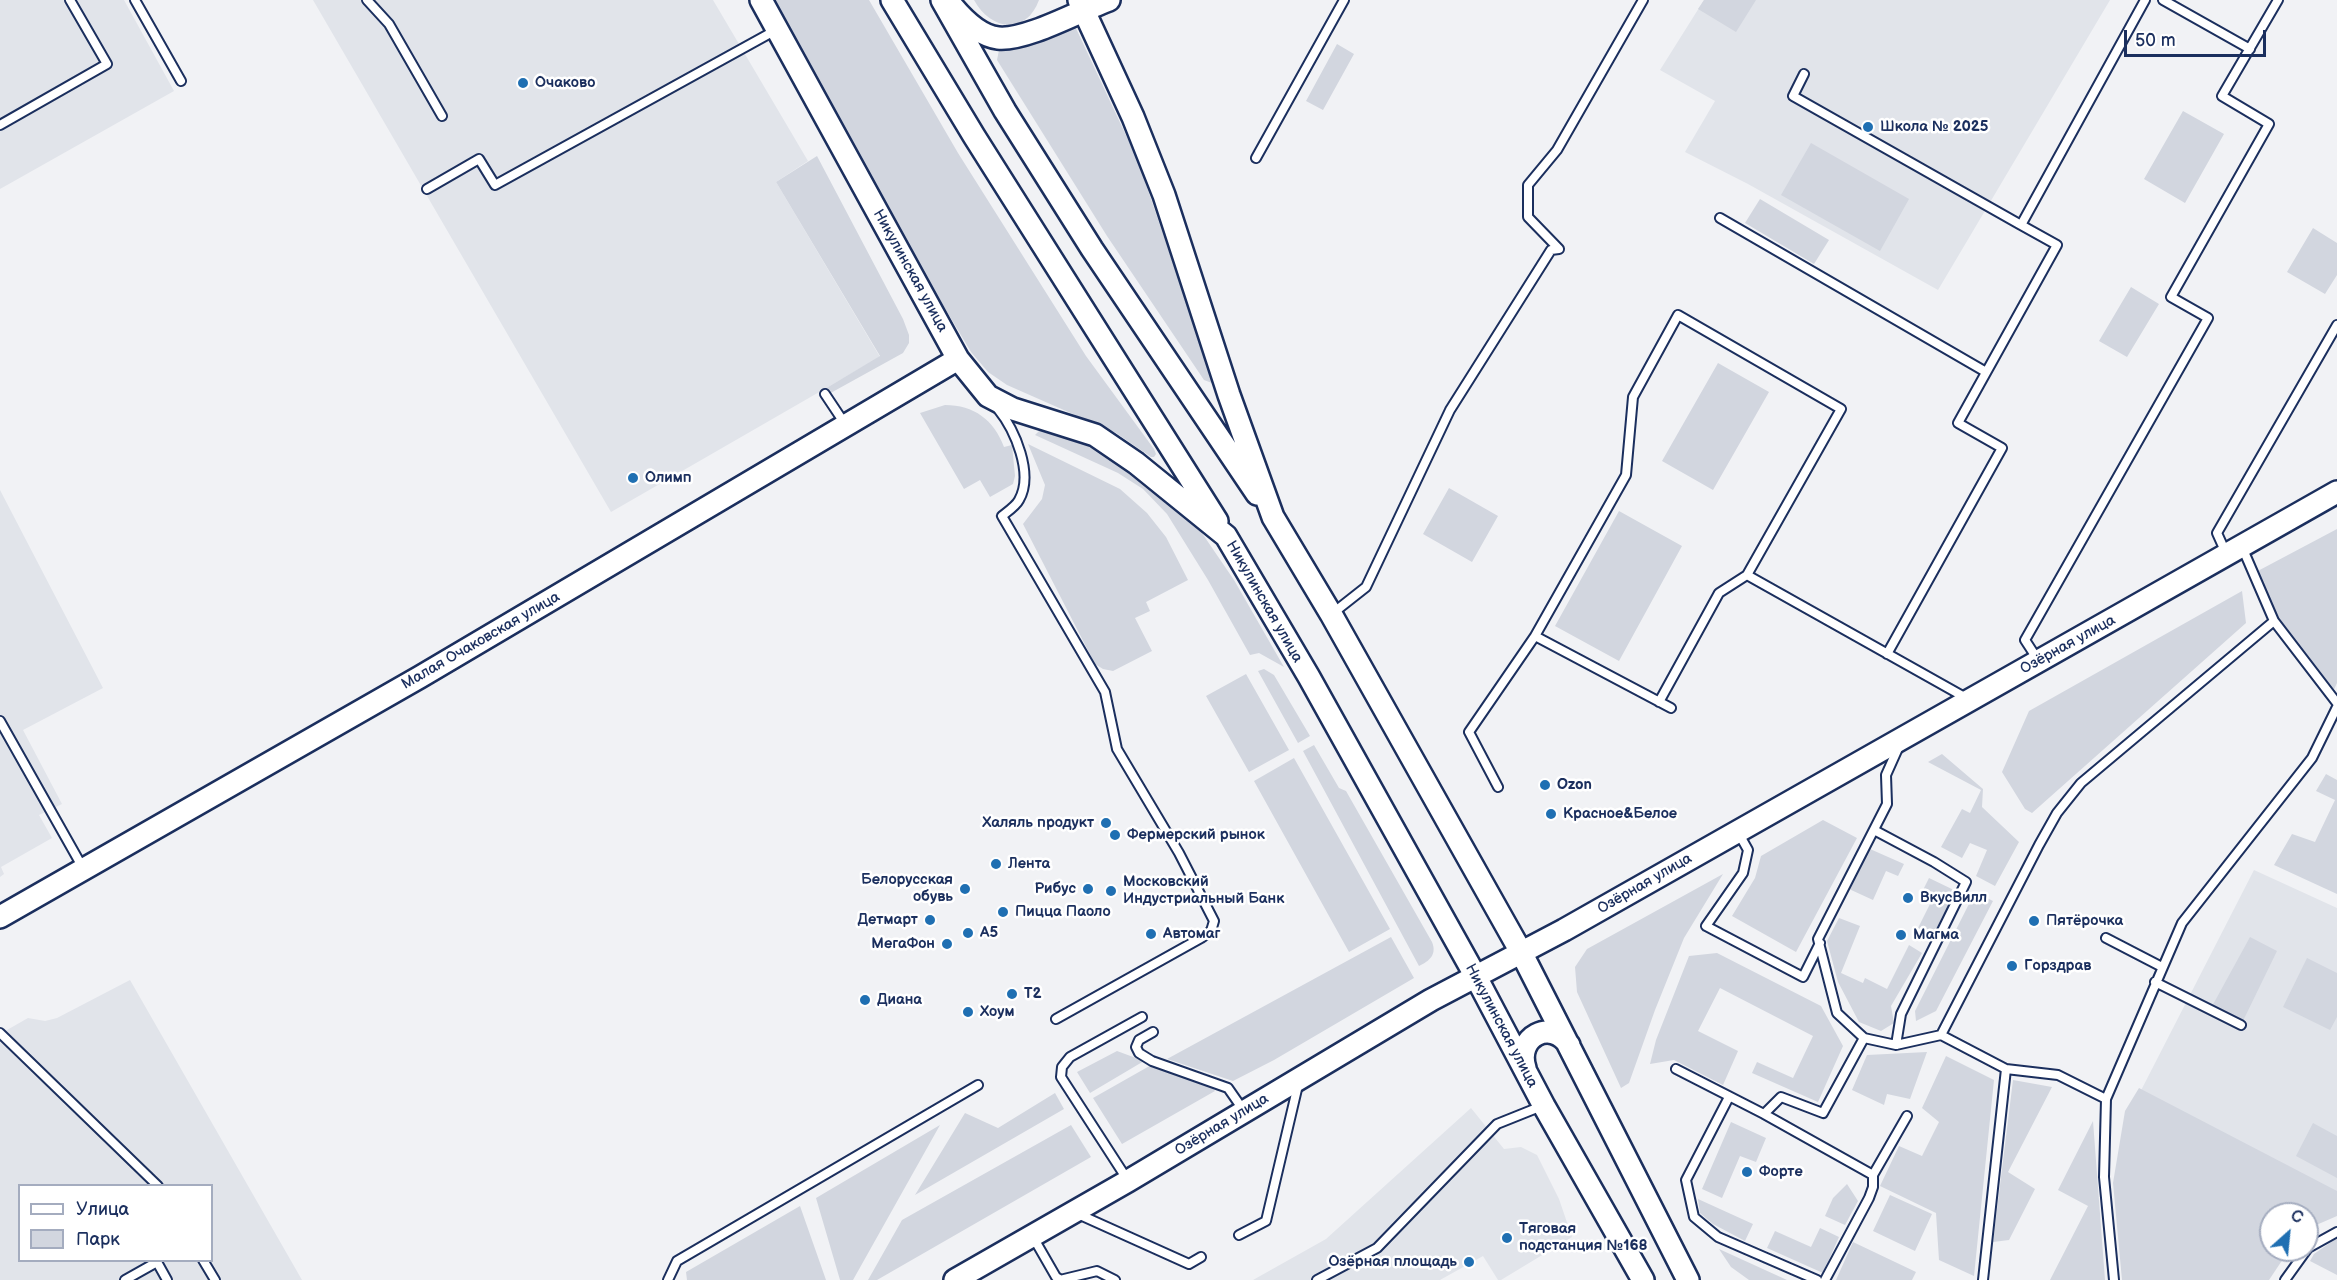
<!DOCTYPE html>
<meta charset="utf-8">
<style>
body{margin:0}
#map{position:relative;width:2337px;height:1280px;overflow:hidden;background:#f1f2f5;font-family:"Balsamiq Sans",sans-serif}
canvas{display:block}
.legend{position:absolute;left:18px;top:1184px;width:195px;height:78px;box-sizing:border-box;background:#fff;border:2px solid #a4acbf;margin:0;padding:8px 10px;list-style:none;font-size:18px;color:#1b2f5e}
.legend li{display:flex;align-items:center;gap:12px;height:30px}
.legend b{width:30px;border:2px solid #a4acbf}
.north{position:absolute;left:2259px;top:1202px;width:60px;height:60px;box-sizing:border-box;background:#fff;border:2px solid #a4acbf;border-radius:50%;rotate:27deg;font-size:16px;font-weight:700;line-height:24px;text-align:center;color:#1b2f5e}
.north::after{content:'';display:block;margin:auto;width:21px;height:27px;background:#1f6fb2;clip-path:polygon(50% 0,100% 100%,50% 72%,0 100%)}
.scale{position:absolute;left:2124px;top:30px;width:142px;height:27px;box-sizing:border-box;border:3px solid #1b2f5e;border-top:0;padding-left:8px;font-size:18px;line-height:21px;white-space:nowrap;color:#1b2f5e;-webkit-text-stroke:4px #fff;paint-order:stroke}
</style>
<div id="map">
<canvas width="2337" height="1280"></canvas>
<ul class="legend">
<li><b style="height:8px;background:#fff"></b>Улица</li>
<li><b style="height:16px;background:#d2d6df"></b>Парк</li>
</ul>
<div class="north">С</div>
<div class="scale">50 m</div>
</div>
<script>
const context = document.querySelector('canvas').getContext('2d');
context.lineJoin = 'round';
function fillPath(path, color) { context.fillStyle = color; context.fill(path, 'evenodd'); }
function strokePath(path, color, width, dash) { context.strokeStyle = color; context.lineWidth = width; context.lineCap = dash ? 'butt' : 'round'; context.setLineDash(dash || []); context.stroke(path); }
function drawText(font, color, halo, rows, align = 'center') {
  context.font = font + ' "Balsamiq Sans",sans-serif'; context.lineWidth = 5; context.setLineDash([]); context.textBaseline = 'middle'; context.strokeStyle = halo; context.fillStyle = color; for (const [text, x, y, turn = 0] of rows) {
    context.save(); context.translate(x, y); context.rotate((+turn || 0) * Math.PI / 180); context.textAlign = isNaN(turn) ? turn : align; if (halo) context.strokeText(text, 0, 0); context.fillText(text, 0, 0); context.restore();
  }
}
fillPath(new Path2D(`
 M 0,0 L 124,0 L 174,91 L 0,189 Z
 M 313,0 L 713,0 L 808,161 L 776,182 L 880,357 L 611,512 Z
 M 1704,0 L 2110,0 L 1938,290 L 1748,184 L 1685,152 L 1715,101 L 1660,70 Z
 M 0,490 L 103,688 L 23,730 L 62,804 L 39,815 L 52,838 L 1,867 L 4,874 L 0,877 Z
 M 2254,870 L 2337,908 L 2337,1207 L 2132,1108 Z
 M 130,980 L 302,1280 L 0,1280 L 0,1034 L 28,1018 L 45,1021 L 57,1018 ZM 20,1186 L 212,1186 L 212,1260 L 20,1260 Z
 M 1471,1108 L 1504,1149 L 1521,1147 L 1537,1155 L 1559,1199 L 1572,1237 L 1501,1280 L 1498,1280 L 1483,1256 L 1440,1280 L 1253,1280 L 1326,1239 Z`), '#e1e4ea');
fillPath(new Path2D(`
 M 774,0 L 869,0 L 958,153 L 1086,356 L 1154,449 L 1156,454 L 1154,457 L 1151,457 L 1116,433 L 1007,385 L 988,372 L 971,352 L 931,285 Z
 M 974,0 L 1039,0 C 1026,36 990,30 974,0 Z
 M 1704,0 L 1756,0 L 1736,32 L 1698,9 Z
 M 1074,24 L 1138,161 L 1213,380 L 1212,383 L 1204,380 L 1107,236 L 997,60 L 999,50 L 1004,48 Z
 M 1337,44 L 1354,54 L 1323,110 L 1306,101 Z
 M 2183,111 L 2224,134 L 2185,203 L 2144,179 Z
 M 1811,143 L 1909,199 L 1880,251 L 1781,195 Z
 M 817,156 L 903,319 L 909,335 L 909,343 L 903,353 L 827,395 L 823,390 L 880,356 L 776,182 Z
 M 1760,199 L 1829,240 L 1814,264 L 1745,223 Z
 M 2313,228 L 2337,243 L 2337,275 L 2325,294 L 2287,272 Z
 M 2131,287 L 2159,304 L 2127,357 L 2099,341 Z
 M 1718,363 L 1769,392 L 1713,490 L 1662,461 Z
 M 945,405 C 974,405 994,420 1004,447 L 1012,445 L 1015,476 L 1013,484 L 990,497 L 980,480 L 964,489 L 920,413 Z
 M 1044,426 L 1066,426 L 1178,498 L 1234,580 L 1284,667 L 1259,653 L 1250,655 L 1208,580 L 1167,514 L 1143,489 L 1118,473 L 1035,435 Z
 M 1028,444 L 1120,489 L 1147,513 L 1166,537 L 1188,580 L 1146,602 L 1150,611 L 1135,618 L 1152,651 L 1113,671 L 1103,669 L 1095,664 L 1023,524 L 1042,499 L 1045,485 Z
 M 1449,488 L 1498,516 L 1472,562 L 1423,534 Z
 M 1619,511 L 1682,546 L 1619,661 L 1555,626 Z
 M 2337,529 L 2337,683 L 2331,696 L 2274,621 L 2254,573 Z
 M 2242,591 L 2246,623 L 2032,813 L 2025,809 L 2002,772 L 2029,711 Z
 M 1264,669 L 1274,675 L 1310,736 L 1298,743 L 1258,671 Z
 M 1246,674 L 1289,750 L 1249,772 L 1206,696 Z
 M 1314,745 L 1339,788 L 1346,791 L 1432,942 C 1437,954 1430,961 1419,966 L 1303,751 Z
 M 1942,754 L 1983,789 L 1982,807 L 2019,842 L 1995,886 L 1976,876 L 1987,850 L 1970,843 L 1962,858 L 1941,847 L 1962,809 L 1970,813 L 1981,790 L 1928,762 Z
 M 1294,758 L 1390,929 L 1349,952 L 1254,781 Z
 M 2326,774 L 2337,780 L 2337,894 L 2274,865 L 2292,834 L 2315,842 L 2335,800 L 2316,791 Z
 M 1823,820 L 1857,838 L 1796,952 L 1732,916 L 1755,878 L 1761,856 Z
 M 1870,849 L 1904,864 L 1898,876 L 1886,871 L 1873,900 L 1849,889 Z
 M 1723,874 L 1684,938 L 1655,1010 L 1629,1083 L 1621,1088 L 1577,992 L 1575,967 L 1587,949 Z
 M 1929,878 L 1956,891 L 1934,936 L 1918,928 L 1932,900 L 1921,894 Z
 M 1975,892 L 1993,901 L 1936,1011 L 1916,1021 L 1915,1011 Z
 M 1839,918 L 1860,926 L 1841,973 L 1863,983 L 1865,978 L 1887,989 L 1909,945 L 1922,953 L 1891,1006 L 1894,1023 L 1881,1031 L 1859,1022 L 1838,982 L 1827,941 Z
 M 1391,937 L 1414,978 L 1274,1060 L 1233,1081 L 1167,1059 Z
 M 2250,937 L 2277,951 L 2241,1025 L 2210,1010 Z
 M 1717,953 L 1821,1006 L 1843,1046 L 1818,1102 L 1752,1073 L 1757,1062 L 1793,1078 L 1813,1036 L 1720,988 L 1698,1031 L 1738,1051 L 1723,1085 L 1674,1060 L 1650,1064 L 1656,1040 L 1689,956 Z
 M 2307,958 L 2337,973 L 2337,1017 L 2330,1030 L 2283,1007 Z
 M 1117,1051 L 1144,1061 L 1090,1093 L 1077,1072 Z
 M 1927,1052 L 1910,1099 L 1887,1094 L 1884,1105 L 1852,1090 L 1867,1055 Z
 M 1946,1056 L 1994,1080 L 1974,1276 L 1939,1260 L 1936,1213 L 1880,1186 L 1899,1146 L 1922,1156 L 1939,1122 L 1922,1108 Z
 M 1153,1064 L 1209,1084 L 1215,1091 L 1122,1144 L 1093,1098 Z
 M 2013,1080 L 2052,1087 L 2008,1172 L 2035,1189 L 2009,1240 L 1993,1242 Z
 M 2139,1088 L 2337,1191 L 2337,1216 L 2307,1229 L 2307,1214 L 2271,1214 L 2271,1250 L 2289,1250 L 2269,1280 L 2122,1280 L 2113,1183 L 2125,1111 Z
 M 1055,1093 L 1064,1109 L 915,1195 L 965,1113 L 998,1128 Z
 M 2093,1121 L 2105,1280 L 2050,1280 L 2088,1206 L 2058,1190 Z
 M 1731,1122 L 1766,1138 L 1756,1162 L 1740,1156 L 1722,1198 L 1702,1189 Z
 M 2313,1123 L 2337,1136 L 2337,1178 L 2296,1156 Z
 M 940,1125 L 853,1280 L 840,1280 L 816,1198 Z
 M 1071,1125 L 1091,1157 L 877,1280 L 868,1280 L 902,1220 Z
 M 1847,1184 L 1858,1201 L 1845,1225 L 1825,1216 L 1833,1198 Z
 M 1890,1195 L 1932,1214 L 1915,1251 L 1873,1231 Z
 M 1698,1199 L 1753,1224 L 1745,1241 L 1713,1224 L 1700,1213 Z
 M 800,1206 L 826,1280 L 687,1280 L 686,1272 Z
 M 1820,1228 L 1839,1237 L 1823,1273 L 1767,1248 L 1775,1231 L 1811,1247 Z
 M 2337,1238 L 2337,1275 L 2310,1261 L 2314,1254 Z
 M 1853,1242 L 1916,1272 L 1912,1280 L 1836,1280 Z
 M 1719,1249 L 1787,1280 L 1749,1280 L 1731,1267 Z`), '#d2d6df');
const lane = new Path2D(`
 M 135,0 L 181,81
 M 367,0 L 389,24 L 442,116
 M 2163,0 L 2250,49
 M 1804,74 L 1793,96 L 2021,225
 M 0,125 L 107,64 L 70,0
 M 1256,158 L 1344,0
 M 427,189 L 479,159 L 495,185 L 776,30
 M 1720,218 L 1986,372
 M 825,394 L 845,424
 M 998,409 C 1015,430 1034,474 1019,500 C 1016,506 1007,512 1002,516 L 1105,692 L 1117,749 L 1179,853 L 1214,921 L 1211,931 L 1201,938 L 1056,1019
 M 2242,547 L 2274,621 L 2337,703
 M 2226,553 L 2217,533 L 2337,325
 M 1747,575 L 1968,699
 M 1333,613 L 1366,587 L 1450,410 L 1551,250 L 1559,249 L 1528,217 L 1528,185 L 1557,150 L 1643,0
 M 1535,636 L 1626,475 L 1633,397 L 1678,315 L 1841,409 L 1747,575 L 1719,593 L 1659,702
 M 1887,654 L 2002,448 L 1958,423 L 2057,245 L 2021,225 L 2145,0
 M 2038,660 L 2025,640 L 2208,318 L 2171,297 L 2269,124 L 2222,96 L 2278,0
 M 0,721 L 83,868
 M 1498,787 L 1469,732 L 1535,636 L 1671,708
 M 1874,830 L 1934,862 L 1966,882 L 1901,1014 L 1896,1045
 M 1739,834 L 1748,850 L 1743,873 L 1706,926 L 1803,977 L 1820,943
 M 2106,938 L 2162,967
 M 2155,982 L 2241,1025
 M 1153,1032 L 1139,1040 L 1136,1047 L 1139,1053 L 1152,1061 L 1228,1088 L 1244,1111
 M 0,1033 L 158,1186
 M 1941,1035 L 2039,845 L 2057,813 L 2081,783 L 2274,621
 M 1864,1038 L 1837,1013 L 1818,939 L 1887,804 L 1886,775 L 1899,746
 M 1676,1069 L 1764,1114 L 1781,1097 L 1823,1113 L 1864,1038 L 1896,1045 L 1941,1035 L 2006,1069 L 1983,1280
 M 2006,1069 L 2058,1075 L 2106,1099 L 2182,923 L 2312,758 L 2337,707
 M 1729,1097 L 1686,1180 L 1694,1217 L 1718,1237 L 1817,1280
 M 2106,1099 L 2104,1177 L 2114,1280
 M 1764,1114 L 1873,1175 L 1873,1187 L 1869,1198 L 1825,1280
 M 1873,1175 L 1907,1116
 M 1127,1179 L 1061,1077 L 1062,1067 L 1070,1057 L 1142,1017
 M 1078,1214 L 1189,1264 L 1201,1257
 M 1239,1235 L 1266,1221 L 1298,1085
 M 1033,1237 L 1056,1277 L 1061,1280
 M 203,1260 L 215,1280
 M 125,1280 L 157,1262 L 167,1280
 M 668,1280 L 677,1261 L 978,1085
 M 1060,1280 L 1097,1271 L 1115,1280
 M 1317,1280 L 1377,1248 L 1497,1124 L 1542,1106
 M 2285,1280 L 2308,1248 L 2337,1232`);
const secondary = new Path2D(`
 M 761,0 L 958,359 L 988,396 L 1013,409 L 1095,435 L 1136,463 L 1226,536 L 1309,677 L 1476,977 L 1544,1106 L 1643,1280
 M 892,0 L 974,136 L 1217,521
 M 942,0 L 1005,111 L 1092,249 L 1257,494
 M 1079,0 L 1133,117 L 1164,195 L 1229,395 L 1273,517 L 1331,614 L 1521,952 L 1688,1280
 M 953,7 C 964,20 981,36 998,38 C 1026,41 1081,10 1109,0
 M 0,917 L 420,677 L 958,359
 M 1525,1068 C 1515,1037 1551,1018 1569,1045
 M 955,1280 L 1128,1181 L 1431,1000 L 1564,930 L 2337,492`);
strokePath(lane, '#1b2f5e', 12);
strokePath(secondary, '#1b2f5e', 26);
strokePath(lane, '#fff', 8);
strokePath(secondary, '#fff', 21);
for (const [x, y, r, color] of [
 [523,83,6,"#1f6fb2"],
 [1868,127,6,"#1f6fb2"],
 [633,478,6,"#1f6fb2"],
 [1545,785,6,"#1f6fb2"],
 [1551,814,6,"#1f6fb2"],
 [1106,823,6,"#1f6fb2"],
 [1115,835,6,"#1f6fb2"],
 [996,864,6,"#1f6fb2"],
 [965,889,6,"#1f6fb2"],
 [1088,889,6,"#1f6fb2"],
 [1111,891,6,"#1f6fb2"],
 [1908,898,6,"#1f6fb2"],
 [1003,912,6,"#1f6fb2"],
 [930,920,6,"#1f6fb2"],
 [2034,921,6,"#1f6fb2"],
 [968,933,6,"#1f6fb2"],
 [1151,934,6,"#1f6fb2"],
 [1901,935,6,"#1f6fb2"],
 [947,944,6,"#1f6fb2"],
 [2012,966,6,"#1f6fb2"],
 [1012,994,6,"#1f6fb2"],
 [865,1000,6,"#1f6fb2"],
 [968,1012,6,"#1f6fb2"],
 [1747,1172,6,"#1f6fb2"],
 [1507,1238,6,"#1f6fb2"],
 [1469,1262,6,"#1f6fb2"]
]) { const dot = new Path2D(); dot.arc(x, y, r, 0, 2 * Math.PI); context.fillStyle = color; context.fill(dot); strokePath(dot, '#fff', 2); }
drawText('bold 15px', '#1b2f5e', '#fff', [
 ["Очаково",535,83],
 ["Школа № 2025",1880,127],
 ["Олимп",645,478],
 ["Ozon",1557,785],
 ["Красное&Белое",1563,814],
 ["Халяль продукт",1094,823,"right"],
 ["Фермерский рынок",1127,835],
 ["Лента",1008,864],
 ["Белорусская",953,880,"right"],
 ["обувь",953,897,"right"],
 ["Московский",1123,882],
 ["Индустриальный Банк",1123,899],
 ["Рибус",1076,889,"right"],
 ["ВкусВилл",1920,898],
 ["Пицца Паоло",1015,912],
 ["Детмарт",918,920,"right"],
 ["Пятёрочка",2046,921],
 ["А5",980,933],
 ["Автомаг",1163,934],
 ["Магма",1913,935],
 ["МегаФон",935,944,"right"],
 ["Горздрав",2024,966],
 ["T2",1024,994],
 ["Диана",877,1000],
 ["Хоум",980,1012],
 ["Форте",1759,1172],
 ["Тяговая",1519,1229],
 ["подстанция №168",1519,1246],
 ["Озёрная площадь",1457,1262,"right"]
], 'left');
drawText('15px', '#1b2f5e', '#fff', [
 ["Никулинская улица",910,271,61],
 ["Никулинская улица",1264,602,60],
 ["Малая Очаковская улица",481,641,-30],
 ["Озёрная улица",2068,645,-29],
 ["Озёрная улица",1645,884,-30],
 ["Никулинская улица",1501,1026,62],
 ["Озёрная улица",1222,1125,-31]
]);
</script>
